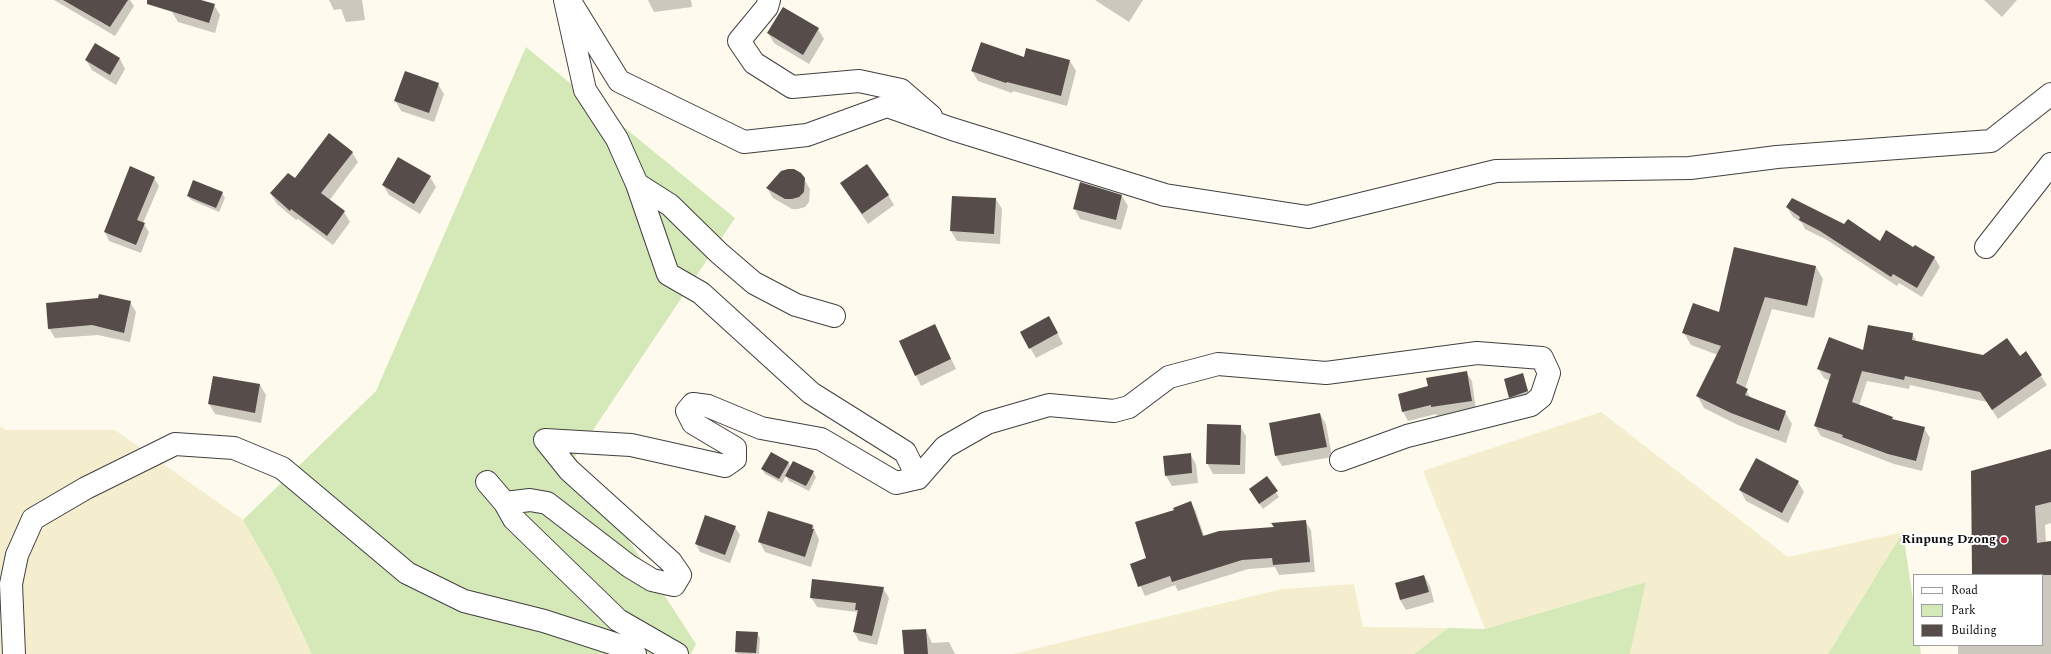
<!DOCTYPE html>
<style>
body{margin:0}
#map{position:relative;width:2051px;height:654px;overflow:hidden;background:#fffaee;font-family:Spectral,serif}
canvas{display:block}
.legend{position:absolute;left:1913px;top:574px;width:130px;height:72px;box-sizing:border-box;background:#fff;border:1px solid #9e9e9e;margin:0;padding:5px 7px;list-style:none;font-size:12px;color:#0d0d0d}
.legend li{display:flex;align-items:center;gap:8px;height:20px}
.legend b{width:20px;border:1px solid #9e9e9e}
</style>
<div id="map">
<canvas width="2051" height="654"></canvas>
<ul class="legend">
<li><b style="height:5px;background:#fff"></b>Road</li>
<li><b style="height:11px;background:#d5e9b8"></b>Park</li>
<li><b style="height:11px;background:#564d4a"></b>Building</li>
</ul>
</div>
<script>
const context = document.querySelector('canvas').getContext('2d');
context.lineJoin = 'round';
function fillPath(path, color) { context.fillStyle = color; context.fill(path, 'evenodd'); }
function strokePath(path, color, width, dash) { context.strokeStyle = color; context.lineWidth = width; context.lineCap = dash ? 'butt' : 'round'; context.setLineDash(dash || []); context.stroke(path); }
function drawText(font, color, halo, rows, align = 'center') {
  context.font = font + ' Spectral,serif'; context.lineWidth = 4; context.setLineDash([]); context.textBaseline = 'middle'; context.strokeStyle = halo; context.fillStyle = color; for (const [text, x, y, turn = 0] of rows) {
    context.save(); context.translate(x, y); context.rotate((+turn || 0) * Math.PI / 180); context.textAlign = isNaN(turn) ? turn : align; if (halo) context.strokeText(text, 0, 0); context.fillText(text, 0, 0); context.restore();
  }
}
fillPath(new Path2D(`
 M 1601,412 L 1788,557 L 1903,532 L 1828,654 L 1630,654 L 1646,582 L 1485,629 L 1423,471 Z
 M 0,426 L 6,430 L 115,430 L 243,520 L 274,574 L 312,654 L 0,654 Z
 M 1354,584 L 1363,627 L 1448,628 L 1414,654 L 1013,654 L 1282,589 Z`), '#f5eece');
fillPath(new Path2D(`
 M 526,47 L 735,218 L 575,457 L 696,644 L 691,654 L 312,654 L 274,574 L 243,520 L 376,391 Z
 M 1903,532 L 1914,607 L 1914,645 L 1920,645 L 1921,654 L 1828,654 Z
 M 1646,582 L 1630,654 L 1414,654 L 1448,628 L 1485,629 Z`), '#d5e9b8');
fillPath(new Path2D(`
 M 54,0 L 130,0 L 134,6 L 115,36 Z
 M 175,0 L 197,0 L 214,5 L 220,15 L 215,33 L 178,22 L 172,12 Z
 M 329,0 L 362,0 L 365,20 L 346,22 L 341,9 L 334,10 Z
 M 648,0 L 691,0 L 692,7 L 654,12 Z
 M 1095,0 L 1143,0 L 1129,22 Z
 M 1984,0 L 2017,0 L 2002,17 Z
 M 818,29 L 824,39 L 809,64 L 774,43 L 768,33 Z
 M 95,45 L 120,59 L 125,69 L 116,85 L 92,70 L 86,60 Z
 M 1025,58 L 1070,61 L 1076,71 L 1067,106 L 1013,91 L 1012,93 L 978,81 L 972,71 Z
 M 438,84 L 444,94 L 434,122 L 401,111 L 395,100 Z
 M 352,152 L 358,162 L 329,201 L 344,212 L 350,222 L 333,245 L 298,219 L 296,220 L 277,204 L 271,194 L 295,180 Z
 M 130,168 L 154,178 L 159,186 L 143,223 L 149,232 L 141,253 L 109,241 L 105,232 Z
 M 430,177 L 436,187 L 420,214 L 389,195 L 383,185 Z
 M 804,179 L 810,189 L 809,202 L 805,207 L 798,209 L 792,209 L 773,198 L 767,188 Z
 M 841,184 L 888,195 L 894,205 L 868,224 Z
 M 222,193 L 225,198 L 219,212 L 191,200 L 188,196 Z
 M 1122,196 L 1128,206 L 1121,230 L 1080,219 L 1074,208 Z
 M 953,197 L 996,199 L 1002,209 L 1000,244 L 957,241 L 951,231 Z
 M 1787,207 L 1880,242 L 1913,249 L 1934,257 L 1940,267 L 1922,297 L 1899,283 L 1897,286 L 1827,240 L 1805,229 L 1802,223 L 1793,217 Z
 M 1816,267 L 1823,279 L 1814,318 L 1772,309 L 1745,389 L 1752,399 L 1785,412 L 1792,424 L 1786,443 L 1738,425 L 1704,408 L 1697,395 L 1718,355 L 1691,345 L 1684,333 L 1720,313 Z
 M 130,302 L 136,312 L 130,342 L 98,335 L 55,338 L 49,328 Z
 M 935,326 L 956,369 L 921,386 L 900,342 Z
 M 1054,327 L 1063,344 L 1036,358 L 1021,332 Z
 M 1912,334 L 1917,342 L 1983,356 L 2020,357 L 2026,353 L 2047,385 L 1998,419 L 1987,402 L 1910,385 L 1909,389 L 1867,381 L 1859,406 L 1892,418 L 1894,421 L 1924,428 L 1930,438 L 1922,471 L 1894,464 L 1821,436 L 1815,426 L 1830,381 L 1824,378 L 1818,368 Z
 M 1466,372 L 1472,381 L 1476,410 L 1437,416 L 1436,414 L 1408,421 L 1403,412 L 1399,395 L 1429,387 Z
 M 1522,375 L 1530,396 L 1513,402 L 1510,397 Z
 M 214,377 L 260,385 L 266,395 L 261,423 L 215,414 L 209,404 Z
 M 1320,414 L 1326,424 L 1332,457 L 1282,466 L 1276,456 L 1270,424 Z
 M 1240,426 L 1246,436 L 1245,474 L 1213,474 L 1207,463 Z
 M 2051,450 L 2051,523 L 2045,525 L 2046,543 L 2051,542 L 2051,654 L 1958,654 L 1958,645 L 2042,645 L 2042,575 L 1973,575 Z
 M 1190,454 L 1196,464 L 1198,483 L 1172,486 L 1166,476 Z
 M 788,462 L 791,467 L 813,472 L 816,477 L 809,491 L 789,481 L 786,476 L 782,483 L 765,474 L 762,469 Z
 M 1267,478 L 1279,497 L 1263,509 L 1256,499 Z
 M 1798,482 L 1804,492 L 1788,523 L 1746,501 L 1740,490 Z
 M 1191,502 L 1196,512 L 1204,536 L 1275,527 L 1305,521 L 1311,530 L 1315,572 L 1279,575 L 1275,567 L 1248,569 L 1178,591 L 1175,585 L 1145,596 L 1131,565 L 1147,559 L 1175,511 Z
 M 813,526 L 819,540 L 811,567 L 765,552 L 759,541 Z
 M 735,527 L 740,535 L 730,563 L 700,552 L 696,544 Z
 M 1424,576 L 1430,586 L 1434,602 L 1406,610 L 1400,600 L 1396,583 Z
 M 883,588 L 889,598 L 877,645 L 859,641 L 854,632 L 857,612 L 817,607 L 811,597 Z
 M 926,630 L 932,643 L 949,642 L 955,654 L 905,654 Z
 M 757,633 L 760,638 L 759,654 L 737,654 L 736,652 Z`), '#0003');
fillPath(new Path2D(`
 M 63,0 L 128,0 L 110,27 Z
 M 147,0 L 201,0 L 215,4 L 209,23 L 147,4 Z
 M 783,7 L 819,28 L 803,55 L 767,33 Z
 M 981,42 L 1024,57 L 1026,48 L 1070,60 L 1061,96 L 1007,82 L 1006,83 L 971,71 Z
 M 95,43 L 120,58 L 110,75 L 85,60 Z
 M 405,71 L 439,83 L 429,113 L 394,101 Z
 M 329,133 L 353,152 L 321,193 L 345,211 L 327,236 L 291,209 L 290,211 L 270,193 L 288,173 L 295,178 Z
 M 398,157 L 431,176 L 414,204 L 382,185 Z
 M 867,164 L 889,195 L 862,214 L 840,183 Z
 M 130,166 L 155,177 L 137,220 L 145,223 L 136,245 L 104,232 Z
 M 788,169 L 794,169 L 801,173 L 805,178 L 804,192 L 799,197 L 792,199 L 785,199 L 766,188 L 781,171 Z
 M 193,180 L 223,192 L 216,208 L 187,196 Z
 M 1080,182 L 1122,195 L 1116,220 L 1073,209 Z
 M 952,196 L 996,198 L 994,234 L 950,231 Z
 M 1792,198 L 1844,224 L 1848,219 L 1880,241 L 1886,230 L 1913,247 L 1915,245 L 1935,257 L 1917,288 L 1893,274 L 1891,277 L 1820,231 L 1799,220 L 1800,217 L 1786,207 Z
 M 1734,247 L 1816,266 L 1807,306 L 1765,297 L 1736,383 L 1748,389 L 1745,395 L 1786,411 L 1779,431 L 1731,413 L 1696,396 L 1721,346 L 1682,333 L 1693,303 L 1719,312 Z
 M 99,294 L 131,301 L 124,333 L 92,325 L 48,329 L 46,303 L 98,298 Z
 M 1049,316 L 1058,333 L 1029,349 L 1020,332 Z
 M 935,324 L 951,359 L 915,376 L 899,341 Z
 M 1868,325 L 1913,333 L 1912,340 L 1983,355 L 2007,338 L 2020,356 L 2026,351 L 2042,375 L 1992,410 L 1980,392 L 1905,376 L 1904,380 L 1862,371 L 1852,402 L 1893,417 L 1892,419 L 1925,427 L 1916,461 L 1888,454 L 1842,437 L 1843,435 L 1814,426 L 1831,374 L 1817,369 L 1829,337 L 1863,350 Z
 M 1467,371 L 1472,401 L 1431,407 L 1431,405 L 1402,412 L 1398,394 L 1428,386 L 1426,378 Z
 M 1523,373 L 1528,391 L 1509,398 L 1504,379 Z
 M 213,376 L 260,384 L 255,413 L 208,404 Z
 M 1320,413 L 1327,447 L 1275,456 L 1269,423 Z
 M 1207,424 L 1241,425 L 1240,465 L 1206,464 Z
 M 2051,449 L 2051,502 L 2035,506 L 2037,543 L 2051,541 L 2051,575 L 1972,575 L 1971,471 Z
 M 771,452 L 789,462 L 779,479 L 761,469 Z
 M 1191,453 L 1192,473 L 1165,476 L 1163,456 Z
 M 1756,458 L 1799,481 L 1782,513 L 1739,490 Z
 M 793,461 L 814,471 L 806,486 L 785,476 Z
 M 1267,476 L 1278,491 L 1259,504 L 1249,489 Z
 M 1191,501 L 1203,536 L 1219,531 L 1274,527 L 1271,523 L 1306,520 L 1310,562 L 1273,565 L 1272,558 L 1242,560 L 1172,582 L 1170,576 L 1138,587 L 1130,564 L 1146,558 L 1135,522 L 1174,510 L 1173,508 Z
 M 768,511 L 813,525 L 812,529 L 814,529 L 805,557 L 758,542 Z
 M 705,515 L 736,526 L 725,555 L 695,544 Z
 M 1424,575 L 1429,592 L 1400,600 L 1395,583 Z
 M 812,579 L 884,587 L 872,636 L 853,632 L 858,610 L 855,610 L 856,603 L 810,598 Z
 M 926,629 L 928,654 L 904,654 L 902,630 Z
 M 736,631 L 758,632 L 756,653 L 735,652 Z`), '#564d4a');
const minor = new Path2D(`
 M 565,0 L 585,90 L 617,139 L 637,184 L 668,274 L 701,293 L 811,393 L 905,452 L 918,478 L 896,483 L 821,439 L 761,428 L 708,406 L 693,404 L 687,411 L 693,423 L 735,448 L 735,459 L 725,466 L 631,445 L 545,440 L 569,470 L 671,562 L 680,575 L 674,585 L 652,580 L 629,566 L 547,503 L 530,500 L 505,503 L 514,519 L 618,620 L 677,654
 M 769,0 L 767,7 L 739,41 L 754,63 L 792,87 L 859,81 L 901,90 L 931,116
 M 571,3 L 619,81 L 744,142 L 807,135 L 887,106 L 952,129 L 1165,195 L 1308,217 L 1496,171 L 1690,168 L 1777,157 L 1991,141 L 2051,94
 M 637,184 L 670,205 L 719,253 L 754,283 L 796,305 L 834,316
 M 1986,247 L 2051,164
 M 918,478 L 945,447 L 987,423 L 1049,405 L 1114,411 L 1129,407 L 1169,377 L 1218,364 L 1326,373 L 1477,353 L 1542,358 L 1549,373 L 1541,397 L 1531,405 L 1407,436 L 1341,460
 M 487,482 L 505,503
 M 14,654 L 11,584 L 17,555 L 33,519 L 86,488 L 175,444 L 234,448 L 282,468 L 407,573 L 464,601 L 544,621 L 621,646 L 635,654`);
strokePath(minor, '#404040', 24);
strokePath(minor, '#fff', 22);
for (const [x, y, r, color] of [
 [2004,540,4,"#be2539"]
]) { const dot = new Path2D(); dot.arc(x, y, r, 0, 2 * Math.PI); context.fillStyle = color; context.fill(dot); strokePath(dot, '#fff', 1.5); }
drawText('bold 13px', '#0d0d0d', '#fff', [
 ["Rinpung Dzong",1996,540]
], 'right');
</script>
